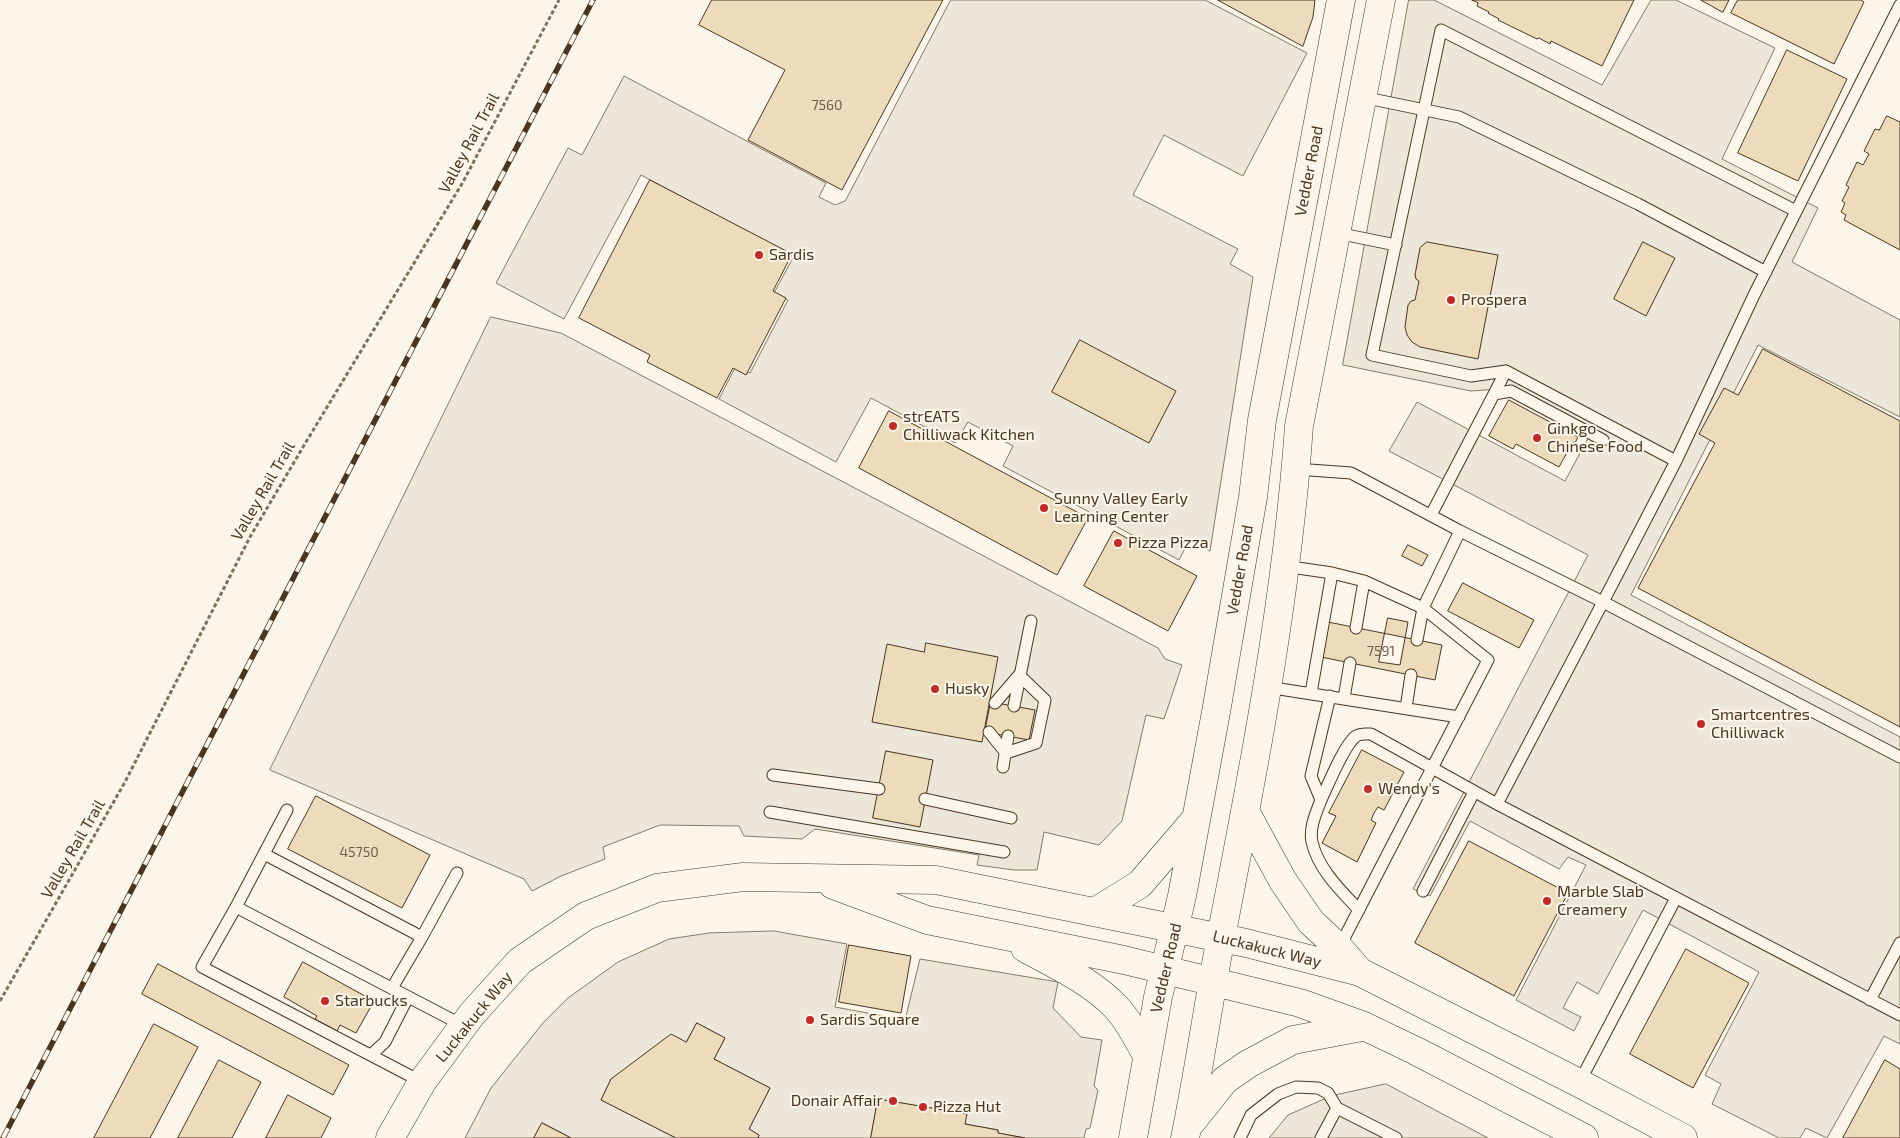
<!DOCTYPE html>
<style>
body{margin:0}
canvas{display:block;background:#fbf6e9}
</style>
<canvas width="1900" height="1138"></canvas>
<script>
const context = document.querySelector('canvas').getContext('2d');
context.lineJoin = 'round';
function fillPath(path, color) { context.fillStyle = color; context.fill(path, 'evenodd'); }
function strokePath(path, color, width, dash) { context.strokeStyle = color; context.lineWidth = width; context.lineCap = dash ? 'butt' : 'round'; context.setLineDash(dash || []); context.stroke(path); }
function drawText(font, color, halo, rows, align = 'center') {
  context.font = font + ' "Exo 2",sans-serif'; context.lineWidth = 4; context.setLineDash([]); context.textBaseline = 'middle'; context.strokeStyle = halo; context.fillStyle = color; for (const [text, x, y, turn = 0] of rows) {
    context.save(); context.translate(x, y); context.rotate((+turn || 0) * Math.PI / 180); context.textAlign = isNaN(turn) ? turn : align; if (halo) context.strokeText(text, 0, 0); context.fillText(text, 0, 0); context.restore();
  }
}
const parking = new Path2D(`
 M 951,0 L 1205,0 L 1307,53 L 1243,176 L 1164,135 L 1133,195 L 1238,249 L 1230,264 L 1253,277 L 1210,551 L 1189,541 L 1179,560 L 1003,466 L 1013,446 L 968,422 L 955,443 L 871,398 L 836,462 L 719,399 L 736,366 L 750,373 L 788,300 L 774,293 L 794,256 L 641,175 L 564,319 L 496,283 L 568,148 L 582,155 L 624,76 L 826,183 L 819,197 L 835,205 L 845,201 Z
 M 1409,0 L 1434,0 L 1602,85 L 1651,0 L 1676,0 L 1775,48 L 1722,159 L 1818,208 L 1792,262 L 1900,320 L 1900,417 L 1758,345 L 1631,595 L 1900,737 L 1900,1044 L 1884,1036 L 1827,1138 L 1806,1128 L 1800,1138 L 1779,1138 L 1712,1104 L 1721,1084 L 1705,1075 L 1759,972 L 1643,910 L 1598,994 L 1577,982 L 1563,1008 L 1581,1017 L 1574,1031 L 1516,1000 L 1586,865 L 1568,857 L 1559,869 L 1470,821 L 1430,896 L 1413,889 L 1588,555 L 1389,451 L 1417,402 L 1565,481 L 1593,429 L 1513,388 L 1471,391 L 1343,365 Z
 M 491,317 L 561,333 L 1158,648 L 1165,659 L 1182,665 L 1164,719 L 1146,715 L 1122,821 L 1099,845 L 1044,832 L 1037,870 L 1014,870 L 977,865 L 979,855 L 815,829 L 802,839 L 744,836 L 739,826 L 660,825 L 603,847 L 605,859 L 561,876 L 532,891 L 524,879 L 270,770 Z
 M 774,931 L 847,944 L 835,1007 L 905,1020 L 920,959 L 1058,982 L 1053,1008 L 1081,1037 L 1102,1040 L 1094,1086 L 1098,1090 L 1090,1128 L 1086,1129 L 1084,1138 L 1025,1138 L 998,1133 L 998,1130 L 965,1124 L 966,1114 L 878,1099 L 871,1138 L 758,1138 L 759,1135 L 749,1129 L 770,1088 L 714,1059 L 725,1038 L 697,1023 L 686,1042 L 611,1079 L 601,1100 L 676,1138 L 571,1138 L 543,1123 L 534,1138 L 465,1138 L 491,1088 L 543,1023 L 568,998 L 618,962 L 669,939 L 709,933 Z
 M 1386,1084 L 1488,1138 L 1269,1138 L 1288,1115 L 1331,1096 Z`);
fillPath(parking, '#ede7d9');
strokePath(parking, '#887966', 1);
const building = new Path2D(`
 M 712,0 L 943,0 L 842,190 L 748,140 L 785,70 L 699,25 Z
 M 1218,0 L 1315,0 L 1313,17 L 1303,46 Z
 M 1472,0 L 1634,0 L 1602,66 L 1551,41 L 1550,44 L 1539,38 L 1537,39 L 1498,20 L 1499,19 L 1488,13 L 1489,12 L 1477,6 L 1478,3 Z
 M 1701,0 L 1729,0 L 1723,12 Z
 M 1738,0 L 1861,0 L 1864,2 L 1834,64 L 1731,13 Z
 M 1787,50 L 1847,79 L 1798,181 L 1738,153 Z
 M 1887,116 L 1900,122 L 1900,250 L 1844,220 L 1846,215 L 1841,212 L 1845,203 L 1842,201 L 1849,187 L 1846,185 L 1857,162 L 1863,165 L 1869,154 L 1864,151 L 1875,129 L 1879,130 Z
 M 650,180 L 792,254 L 773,291 L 786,298 L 746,375 L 733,368 L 717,398 L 647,362 L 650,355 L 579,318 Z
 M 1427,242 L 1498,255 L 1478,359 L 1420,347 L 1412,342 L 1407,335 L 1405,327 L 1408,305 L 1411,301 L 1415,300 L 1419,281 L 1416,279 L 1415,275 L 1420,248 Z
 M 1643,242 L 1675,258 L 1646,316 L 1614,299 Z
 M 1080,340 L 1176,391 L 1149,443 L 1052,392 Z
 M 1763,349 L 1900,421 L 1900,727 L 1638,588 L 1715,443 L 1699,434 L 1724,388 L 1738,395 Z
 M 1509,400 L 1578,437 L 1575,443 L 1573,442 L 1559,467 L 1516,444 L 1513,449 L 1489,436 Z
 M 889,411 L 1088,518 L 1057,575 L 859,468 Z
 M 1114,531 L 1197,576 L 1168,631 L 1084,586 Z
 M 1408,545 L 1428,555 L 1422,566 L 1402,556 Z
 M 1463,583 L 1534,620 L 1519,648 L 1448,611 Z
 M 1388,618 L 1408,622 L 1400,665 L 1379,662 Z
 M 1328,622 L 1442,645 L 1435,680 L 1321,657 Z
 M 926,643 L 998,657 L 982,742 L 872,722 L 887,644 L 924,652 Z
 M 991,702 L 1035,710 L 1029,740 L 985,732 Z
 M 1362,750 L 1404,772 L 1384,810 L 1378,807 L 1374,813 L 1371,820 L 1376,823 L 1357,862 L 1322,843 L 1336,816 L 1329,813 Z
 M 886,751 L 933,760 L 920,827 L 873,818 Z
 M 316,796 L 430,855 L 402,908 L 288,849 Z
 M 1469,841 L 1568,893 L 1514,996 L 1415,943 Z
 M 849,945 L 911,956 L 901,1013 L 839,1002 Z
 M 1686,949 L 1749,983 L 1693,1088 L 1630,1054 Z
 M 303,962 L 374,1001 L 356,1033 L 340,1025 L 337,1031 L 315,1019 L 317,1016 L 284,997 Z
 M 158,964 L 349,1065 L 333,1095 L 142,994 Z
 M 697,1023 L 725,1038 L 714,1059 L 770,1088 L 749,1129 L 759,1135 L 758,1138 L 676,1138 L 601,1100 L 611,1079 L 671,1034 L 686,1042 Z
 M 154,1024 L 198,1047 L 150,1138 L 94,1138 Z
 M 219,1060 L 261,1082 L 232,1138 L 178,1138 Z
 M 1885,1060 L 1900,1069 L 1900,1138 L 1843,1138 Z
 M 288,1095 L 331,1118 L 321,1138 L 266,1138 Z
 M 878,1099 L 967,1114 L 965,1124 L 998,1130 L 998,1133 L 1025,1138 L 871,1138 Z
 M 542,1123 L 571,1138 L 534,1138 Z`);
fillPath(building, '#ecdcbc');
strokePath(building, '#4a3520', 1);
const lane = new Path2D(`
 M 1362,97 L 1459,117 L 1638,204 L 1766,272
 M 1337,233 L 1396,245
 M 1494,394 L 1511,391 L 1603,440
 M 1676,461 L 1506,371 L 1471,376 L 1372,355 L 1441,30 L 1796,211
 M 1296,469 L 1351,473 L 1460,531 L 1603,602 L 1676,461 L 1754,295 L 1900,5
 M 1431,515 L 1506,371
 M 1284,566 L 1332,573 L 1364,581 L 1423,608 L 1488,660 L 1339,948
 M 1356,628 L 1364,581
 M 1417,640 L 1423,608 L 1460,531
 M 1267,687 L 1459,717
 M 1311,693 L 1332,573
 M 1330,696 L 1311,776 L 1321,800 C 1316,813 1309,828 1312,842 C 1318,869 1341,891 1359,910
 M 1344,698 L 1350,663
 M 1014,706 L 1031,621
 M 1406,708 L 1411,675
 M 989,732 L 1006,753 L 1036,743 L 1045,700 L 1019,675 L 995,703
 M 1003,767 L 1008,736
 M 773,775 L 879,789
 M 925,799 L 1011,818
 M 1321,800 C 1328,785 1344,745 1356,736 C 1361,733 1366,734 1371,734 L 1497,804 L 1900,1015
 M 1497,804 L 1603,602 L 1900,757
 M 287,810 L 236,907 L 464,1026
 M 770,812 L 1004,852
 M 264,854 L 422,937 L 457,873
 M 1423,891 L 1474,792
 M 236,907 L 202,967 L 422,1082
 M 392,988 L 422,937
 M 1870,1000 L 1900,943
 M 371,1055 L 385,1042 L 408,997
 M 1579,1083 L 1676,898
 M 1240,1138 L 1251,1115 L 1278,1094 L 1296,1087 L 1318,1088 L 1328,1093 L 1337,1108
 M 1321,1138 L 1337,1108 L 1396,1138`);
const secondary = new Path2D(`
 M 1246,813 L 1283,881 L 1311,922 L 1339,948 L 1360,972
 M 833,885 L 927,920 L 1124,960 L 1300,1003 L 1364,1026 L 1416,1051 L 1584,1138
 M 1095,912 L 1140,884 L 1194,821
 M 1025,948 C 1056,965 1091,981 1116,1007 C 1129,1021 1138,1039 1147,1056
 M 1189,1125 L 1225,1080 L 1248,1064 L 1293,1040 L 1362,1027
 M 390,1138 L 422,1082 L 472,1014 L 520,961 L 586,916 L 657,888 L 743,877 L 936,880 L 1246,943 L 1360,972 L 1579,1083 L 1683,1138
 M 1133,1138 L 1158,997 L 1182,896 L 1216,712 L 1253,497 L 1262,420 L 1341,0
 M 1185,1138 C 1199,1071 1208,1004 1221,937 C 1254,768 1287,598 1299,426 L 1381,0`);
strokePath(lane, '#4a3520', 13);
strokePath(secondary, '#4a3520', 29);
strokePath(new Path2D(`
 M 0,1001 L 125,782 L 250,537 L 306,442 L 463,182 L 559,0`), '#7f6f5c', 3, [4, 2.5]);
strokePath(lane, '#fbf6e9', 11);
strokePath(secondary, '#fbf6e9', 28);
const rail = new Path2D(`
 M 3,1138 L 593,0`);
strokePath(rail, '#4a3520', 5.5);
strokePath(rail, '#fbf6e9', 4, [11]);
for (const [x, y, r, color] of [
 [759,255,5,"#c62828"],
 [1451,300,5,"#c62828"],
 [893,426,5,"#c62828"],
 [1537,438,5,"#c62828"],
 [1044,508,5,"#c62828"],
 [1118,543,5,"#c62828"],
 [935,689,5,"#c62828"],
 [1701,724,5,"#c62828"],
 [1368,789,5,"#c62828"],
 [1547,901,5,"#c62828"],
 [325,1001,5,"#c62828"],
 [810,1020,5,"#c62828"],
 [893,1101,5,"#c62828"],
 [923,1107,5,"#c62828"]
]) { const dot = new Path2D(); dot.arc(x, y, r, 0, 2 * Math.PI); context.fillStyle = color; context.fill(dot); strokePath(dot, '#fbf6e9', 2); }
drawText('14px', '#725f47', null, [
 ["7560",827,105],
 ["7591",1381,651],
 ["45750",359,852]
]);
drawText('16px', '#4a3520', '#fbf6e9', [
 ["Valley Rail Trail",469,143,-62],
 ["Vedder Road",1309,171,-79],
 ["Valley Rail Trail",263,491,-60],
 ["Vedder Road",1240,570,-80],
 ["Valley Rail Trail",73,849,-60],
 ["Luckakuck Way",1267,949,14],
 ["Vedder Road",1166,968,-77],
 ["Luckakuck Way",474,1017,-51]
]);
drawText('16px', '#4a3520', '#fbf6e9', [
 ["Sardis",769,255],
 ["Prospera",1461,300],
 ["strEATS",903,417],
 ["Chilliwack Kitchen",903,435],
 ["Ginkgo",1547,429],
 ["Chinese Food",1547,447],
 ["Sunny Valley Early",1054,499],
 ["Learning Center",1054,517],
 ["Pizza Pizza",1128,543],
 ["Husky",945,689],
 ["Smartcentres",1711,715],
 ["Chilliwack",1711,733],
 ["Wendy's",1378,789],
 ["Marble Slab",1557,892],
 ["Creamery",1557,910],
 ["Starbucks",335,1001],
 ["Sardis Square",820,1020],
 ["Donair Affair",883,1101,"right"],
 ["Pizza Hut",933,1107]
], 'left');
</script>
